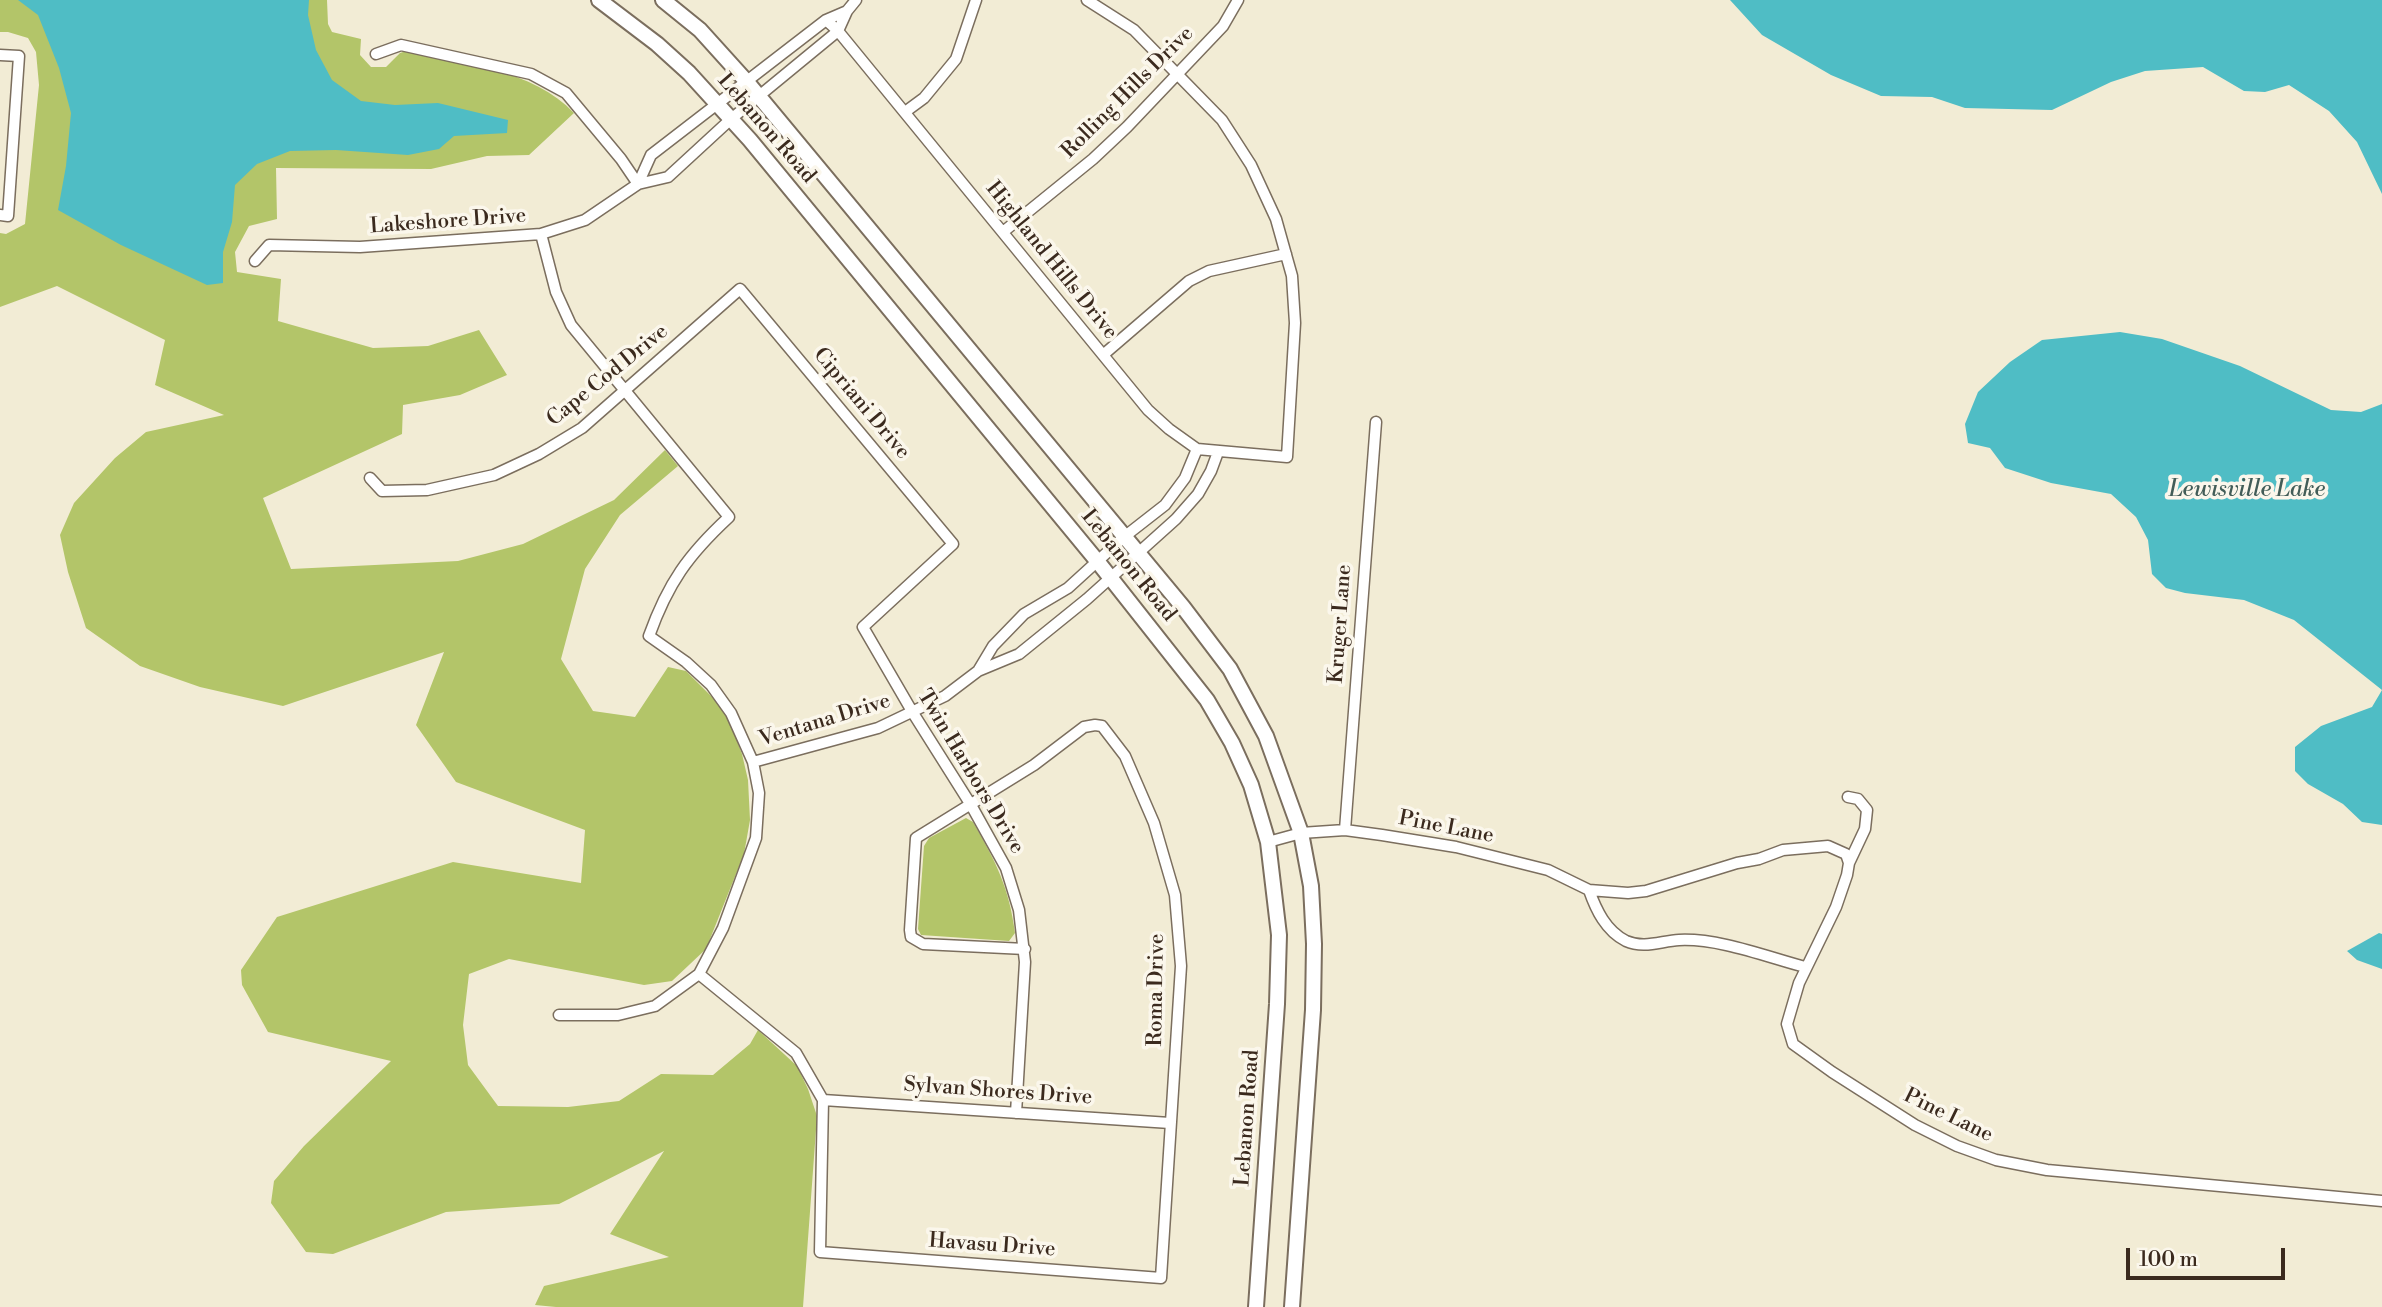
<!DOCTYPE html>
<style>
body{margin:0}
#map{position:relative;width:2382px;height:1307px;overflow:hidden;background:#f2ecd5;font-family:"Libre Bodoni",serif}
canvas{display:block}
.scale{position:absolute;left:2126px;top:1248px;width:159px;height:32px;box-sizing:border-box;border:4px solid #3b2a1e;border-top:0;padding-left:9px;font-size:21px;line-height:24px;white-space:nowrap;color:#3b2a1e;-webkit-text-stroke:5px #fbf7ec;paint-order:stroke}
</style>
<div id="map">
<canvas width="2382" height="1307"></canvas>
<div class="scale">100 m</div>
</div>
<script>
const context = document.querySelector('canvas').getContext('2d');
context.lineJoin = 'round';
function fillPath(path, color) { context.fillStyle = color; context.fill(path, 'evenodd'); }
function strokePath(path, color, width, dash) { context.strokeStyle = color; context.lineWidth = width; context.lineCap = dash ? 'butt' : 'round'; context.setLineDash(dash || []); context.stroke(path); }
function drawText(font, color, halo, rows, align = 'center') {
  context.font = font + ' "Libre Bodoni",serif'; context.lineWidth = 7; context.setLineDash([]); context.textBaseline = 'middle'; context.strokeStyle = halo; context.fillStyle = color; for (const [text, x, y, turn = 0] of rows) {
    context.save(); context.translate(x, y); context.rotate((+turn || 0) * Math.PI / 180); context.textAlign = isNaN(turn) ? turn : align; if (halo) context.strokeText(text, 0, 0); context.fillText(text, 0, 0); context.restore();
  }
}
fillPath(new Path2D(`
 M 0,0 L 327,0 L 328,24 L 332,32 L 361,39 L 360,55 L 371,67 L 386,67 L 400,53 L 406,51 C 461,62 534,70 574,113 L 529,155 L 487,156 L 431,169 L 276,168 L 277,219 L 249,226 L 235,252 L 237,272 L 281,279 L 278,321 L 373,348 L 428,346 L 479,330 L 507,375 L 460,395 L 403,405 L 402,434 L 263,498 L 291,569 L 458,561 L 523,544 L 614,500 L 665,450 L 678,466 L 620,515 L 585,569 L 561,659 L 593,711 L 635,717 L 668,667 L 686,671 L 714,699 L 729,720 L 742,754 L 748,780 L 750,820 L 744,854 L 706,949 L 672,981 L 644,985 L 509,959 L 469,974 L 463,1025 L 468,1065 L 498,1106 L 568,1107 L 619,1101 L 661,1074 L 713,1075 L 750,1044 L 758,1030 L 797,1066 L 808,1089 L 817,1116 L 803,1307 L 556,1307 L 535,1305 L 544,1286 L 669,1257 L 610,1234 L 664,1151 L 559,1204 L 446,1212 L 333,1254 L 306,1252 L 271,1203 L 274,1181 L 304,1146 L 391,1061 L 268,1032 L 242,985 L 241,970 L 277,917 L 453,862 L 581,883 L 585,830 L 456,782 L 416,725 L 444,652 L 283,706 L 200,687 L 140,666 L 86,628 L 68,572 L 60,535 L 74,503 L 115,458 L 146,432 L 224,415 L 155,385 L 165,340 L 57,286 L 0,307 L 0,233 L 6,234 L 25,224 L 39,85 L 36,52 L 28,38 L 8,32 L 0,32 Z
 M 966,818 L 973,822 C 996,862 1009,887 1015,933 L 1009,941 L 921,935 L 918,929 L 924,846 L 929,838 Z`), '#b3c569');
fillPath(new Path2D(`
 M 18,0 L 309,0 L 308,15 L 316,50 L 332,80 L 361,101 L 395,105 L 438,103 L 508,120 L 507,133 L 454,136 L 439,149 L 408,155 L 336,150 L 290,151 L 257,164 L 235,185 L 232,222 L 223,252 L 223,283 L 207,285 L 121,245 L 58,210 L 66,166 L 71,113 L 59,68 L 38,15 Z
 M 1730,0 L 2382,0 L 2382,194 L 2357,142 L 2329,111 L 2289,85 L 2265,92 L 2244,91 L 2203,67 L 2145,71 L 2111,82 L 2052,110 L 1965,108 L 1932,97 L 1881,96 L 1831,75 L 1762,35 Z
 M 2120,332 L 2162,339 L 2240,366 L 2331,410 L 2361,412 L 2382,404 L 2382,825 L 2362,822 L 2343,804 L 2308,784 L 2295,771 L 2295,747 L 2321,726 L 2372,707 L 2382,690 L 2294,620 L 2244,600 L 2185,593 L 2166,588 L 2152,574 L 2148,540 L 2136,517 L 2111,494 L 2051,483 L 2005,468 L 1990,448 L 1968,443 L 1965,424 L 1978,392 L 2010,362 L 2042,340 Z
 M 2379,933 L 2382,934 L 2382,969 L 2357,960 L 2347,951 Z`), '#4fbdc5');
const street = new Path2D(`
 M 826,20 L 838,31 L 1148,410 L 1169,429 L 1197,449 L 1287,457 L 1295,323 L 1292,276 L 1276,219 L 1251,165 L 1222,120 L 1134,30 L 1087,0
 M 376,54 L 401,45 L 531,74 L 566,93 L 621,159 L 638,184
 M 0,55 L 19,56 L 8,216 L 0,215
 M 905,112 L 924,98 L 956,59 L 976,0
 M 638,184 L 651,155 L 826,20 L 847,11
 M 1003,232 L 1093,159 L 1127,127 L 1223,26 L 1238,0
 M 541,234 L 556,292 L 571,325 L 729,517 C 688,555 668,583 649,636 L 686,662 L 711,685 L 731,713 L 753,762 L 759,793 L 756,838 L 723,928 L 699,974 L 655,1006 L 618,1015 L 559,1015
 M 255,261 L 269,245 L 360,247 L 541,234 L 585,220 L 638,184 L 668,177 L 731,119 L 838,31 L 847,11 L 856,0
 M 1103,355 L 1189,281 L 1209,271 L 1286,254
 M 370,478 L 382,491 L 427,490 L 494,475 L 539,454 L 582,428 L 740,289 L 953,544 L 863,627 L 913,713 L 971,805 L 1006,868 L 1019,910 L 1025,962 L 1016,1113
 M 978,671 L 993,646 L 1024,614 L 1068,588 L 1124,537 L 1165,505 L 1185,478 L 1197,449
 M 753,762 L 878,728 L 945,696 L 978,671 L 1019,654 L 1087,599 L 1176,519 L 1198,494 L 1211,471 L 1218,452
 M 1848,797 L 1858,799 L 1867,810 L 1865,829 L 1849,863 L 1847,875 L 1836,907 L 1799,983 L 1787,1024 L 1793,1044 L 1832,1072 L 1915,1125 L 1957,1146 L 1996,1160 L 2047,1170 L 2382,1201
 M 1345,830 L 1376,422
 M 1268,842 L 1301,833 L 1345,830 L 1382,835 L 1456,847 L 1548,870 L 1589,890 L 1628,893 L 1646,891 L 1737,863 L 1759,859 L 1783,850 L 1828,846 L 1846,854 L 1849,863
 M 1589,890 C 1596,910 1606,931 1626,941 C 1644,949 1661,941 1679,940 C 1719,938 1767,957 1805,967
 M 699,974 L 796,1053 L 823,1100 L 820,1252 L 1161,1278 L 1181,966 L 1175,895 L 1154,823 L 1125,756 L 1102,726 L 1095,725 L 1084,727 L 1034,765 L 916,838 L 910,930 L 911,937 L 923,944 L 1025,949
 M 823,1100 L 1170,1123`);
const secondary = new Path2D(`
 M 599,0 L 657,44 L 689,73 L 750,140 L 1098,562 L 1207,700 L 1232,743 L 1251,785 L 1268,842 L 1279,935 L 1277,1004 L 1256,1307
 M 663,0 L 700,30 L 747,82 L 1183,607 L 1230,669 L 1266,736 L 1301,833 L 1311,886 L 1314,944 L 1313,1010 L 1292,1307`);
strokePath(street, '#7b6e5e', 13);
strokePath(secondary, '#7b6e5e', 18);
strokePath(street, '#fff', 10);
strokePath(secondary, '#fff', 14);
drawText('21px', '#3b2a1e', '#fbf7ec', [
 ["Rolling Hills Drive",1128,93,-45],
 ["Lebanon Road",766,129,49],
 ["Lakeshore Drive",448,222,-4],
 ["Highland Hills Drive",1051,261,51],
 ["Cape Cod Drive",608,376,-39],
 ["Cipriani Drive",861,404,50],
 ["Lebanon Road",1128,566,51],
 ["Kruger Lane",1341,624,-86],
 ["Ventana Drive",825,721,-17],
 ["Twin Harbors Drive",970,772,59],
 ["Pine Lane",1446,828,11],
 ["Roma Drive",1157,990,-89],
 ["Sylvan Shores Drive",998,1092,4],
 ["Pine Lane",1948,1116,26],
 ["Lebanon Road",1248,1118,-86],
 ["Havasu Drive",992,1246,4]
]);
drawText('italic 23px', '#425d58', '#fbf7ec', [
 ["Lewisville Lake",2247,490]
]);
</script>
